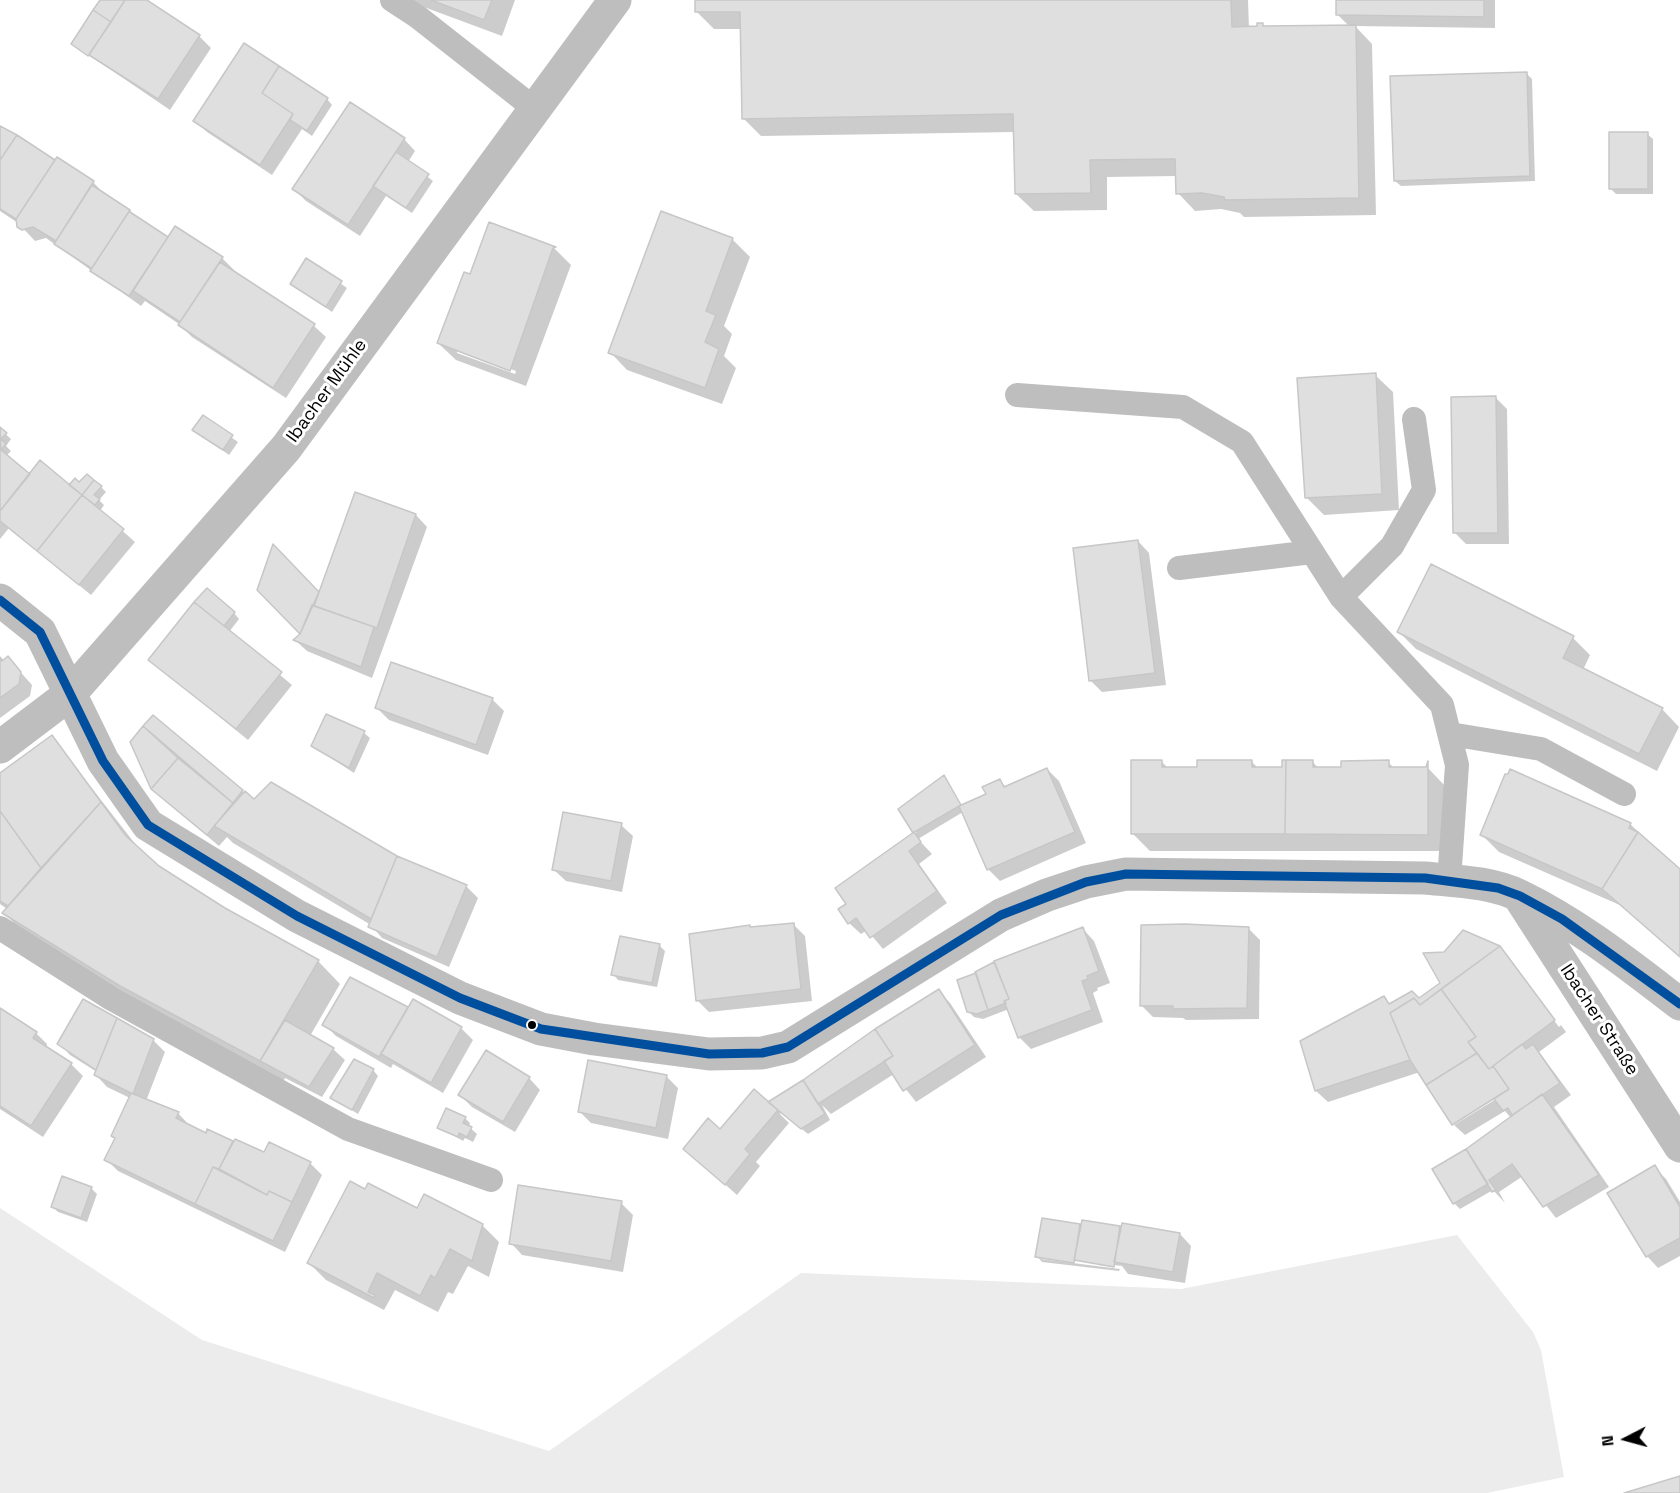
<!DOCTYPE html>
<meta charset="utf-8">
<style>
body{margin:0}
#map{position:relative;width:1680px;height:1493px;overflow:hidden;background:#fff;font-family:"Space Grotesk",sans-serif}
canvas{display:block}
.north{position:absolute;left:1596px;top:1409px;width:60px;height:60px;-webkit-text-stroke:4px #fff;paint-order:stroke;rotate:264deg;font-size:16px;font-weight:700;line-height:24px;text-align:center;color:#000}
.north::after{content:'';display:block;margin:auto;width:21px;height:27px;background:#000;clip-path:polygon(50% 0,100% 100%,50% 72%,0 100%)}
</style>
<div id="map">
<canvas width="1680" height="1493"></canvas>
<div class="north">N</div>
</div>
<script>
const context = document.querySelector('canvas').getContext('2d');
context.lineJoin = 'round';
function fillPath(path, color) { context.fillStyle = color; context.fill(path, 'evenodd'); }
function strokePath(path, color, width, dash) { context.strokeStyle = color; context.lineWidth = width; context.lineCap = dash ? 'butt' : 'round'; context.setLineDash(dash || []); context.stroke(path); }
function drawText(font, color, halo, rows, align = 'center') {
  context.font = font + ' "Space Grotesk",sans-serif'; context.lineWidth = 6; context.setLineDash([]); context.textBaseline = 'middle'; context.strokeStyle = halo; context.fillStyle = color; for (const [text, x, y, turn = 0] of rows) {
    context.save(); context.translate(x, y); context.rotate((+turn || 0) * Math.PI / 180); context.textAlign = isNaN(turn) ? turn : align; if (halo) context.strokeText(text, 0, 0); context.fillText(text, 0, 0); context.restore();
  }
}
fillPath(new Path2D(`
 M 0,1208 L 202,1340 L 549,1451 L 801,1273 L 1181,1289 L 1457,1235 L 1533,1332 L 1541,1350 L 1564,1477 L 1487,1493 L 0,1493 Z`), '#ececec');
fillPath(new Path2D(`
 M 102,0 L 145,0 L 199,36 L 211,48 L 170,110 L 73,44 Z
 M 405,0 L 515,0 L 502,36 Z
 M 696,0 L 1248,0 L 1249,28 L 1263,25 L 1266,28 L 1349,26 L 1337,14 L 1337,0 L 1495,0 L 1495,28 L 1355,26 L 1372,44 L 1376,215 L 1244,217 L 1240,213 L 1221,209 L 1195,211 L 1178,193 L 1177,176 L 1107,177 L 1107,210 L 1034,211 L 1016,194 L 1015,132 L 761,136 L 744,119 L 742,29 L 714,29 L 697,12 Z
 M 1526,73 L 1532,79 L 1535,181 L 1401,186 L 1395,181 Z
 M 327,99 L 332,105 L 312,136 L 302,129 L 272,175 L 207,132 L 195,120 Z
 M 0,127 L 93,182 L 105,195 L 168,239 L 176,228 L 222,258 L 234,270 L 232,272 L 314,326 L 326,337 L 286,398 L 192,337 L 179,324 L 145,301 L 141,306 L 46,238 L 35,241 L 18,223 L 0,211 Z
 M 1647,134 L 1653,139 L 1653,194 L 1616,194 L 1610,188 Z
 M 404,139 L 415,151 L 408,162 L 433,181 L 412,213 L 386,196 L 360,236 L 306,201 L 294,189 Z
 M 732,239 L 750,257 L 724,326 L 732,334 L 724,356 L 736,368 L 722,404 L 627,370 L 610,352 Z
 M 553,247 L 571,265 L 526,386 L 456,360 L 438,343 L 471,276 ZM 457,349 L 516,371 L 515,374 L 457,353 Z
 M 307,260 L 347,288 L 332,312 L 291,284 Z
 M 1375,375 L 1393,392 L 1399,510 L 1324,515 L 1306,497 Z
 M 1495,397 L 1507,409 L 1509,544 L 1466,544 L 1455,533 Z
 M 203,417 L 238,442 L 229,455 L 194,430 Z
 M 0,429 L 11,439 L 6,446 L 11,451 L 6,456 L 29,475 L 69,487 L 101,487 L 106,492 L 99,500 L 104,505 L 100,511 L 135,542 L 91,595 L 9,528 L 0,539 Z
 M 416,515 L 427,527 L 372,678 L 307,651 L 295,640 L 302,634 L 285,558 L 320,594 Z
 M 1138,541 L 1149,553 L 1166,685 L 1102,692 L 1090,680 Z
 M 234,613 L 239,619 L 229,632 L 292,685 L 248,740 L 150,660 Z
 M 1399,632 L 1573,638 L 1590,655 L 1583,670 L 1662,709 L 1679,727 L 1657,771 L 1416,649 Z
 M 0,656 L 4,661 L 8,658 L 32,685 L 30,696 L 0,718 Z
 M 492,699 L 504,711 L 488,755 L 389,720 L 377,708 Z
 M 153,717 L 254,801 L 466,886 L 478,898 L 449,967 L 382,938 L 371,925 L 233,843 L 227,837 L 219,846 L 165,801 L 153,788 L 132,742 Z
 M 364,733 L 370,738 L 354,773 L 313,746 Z
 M 52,737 L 143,854 L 158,867 L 225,909 L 318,961 L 340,984 L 310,1036 L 333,1049 L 345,1060 L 322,1097 L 285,1078 L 283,1082 L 144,1008 L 26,935 L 4,913 L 7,909 L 0,904 L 0,775 Z
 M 1312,761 L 1319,769 L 1342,769 L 1388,762 L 1395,769 L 1428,768 L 1445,786 L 1445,851 L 1150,851 L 1132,833 L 1162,762 L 1168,768 L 1199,768 L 1252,762 L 1259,769 L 1284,769 Z
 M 1047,769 L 1059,781 L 1086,843 L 1000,881 L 988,869 L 963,812 L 918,839 L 932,854 L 919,864 L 947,903 L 883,949 L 867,930 L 861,934 L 849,923 L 848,904 L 837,889 L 916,833 L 944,777 L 961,806 L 988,795 L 1000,781 L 1006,787 Z
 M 1630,824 L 1680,871 L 1680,957 L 1622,906 L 1499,852 L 1481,834 Z
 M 621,825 L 633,836 L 622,892 L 566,881 L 554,870 Z
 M 793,924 L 805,936 L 812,1001 L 709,1012 L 697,1000 Z
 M 1248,928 L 1260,940 L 1259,1019 L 1186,1020 L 1183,1018 L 1153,1017 L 1142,1006 Z
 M 1083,929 L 1094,941 L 1110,983 L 1097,988 L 1098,990 L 1093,993 L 1103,1022 L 1031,1049 L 1019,1037 L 1009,1009 L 983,1019 L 974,1017 L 968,1011 L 958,981 L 994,964 L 999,969 Z
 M 621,938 L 660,946 L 665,951 L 657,987 L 618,980 L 613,974 Z
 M 1499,947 L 1559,1027 L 1561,1025 L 1566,1032 L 1539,1052 L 1571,1095 L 1554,1107 L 1609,1187 L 1556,1218 L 1523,1176 L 1499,1192 L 1505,1203 L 1493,1190 L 1460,1209 L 1454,1203 L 1467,1150 L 1511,1118 L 1505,1111 L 1465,1135 L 1454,1125 L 1501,1096 L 1500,1094 L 1453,1124 L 1420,1072 L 1328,1102 L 1316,1091 L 1384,998 L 1391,1005 L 1419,1000 Z
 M 351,979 L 409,1009 L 461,1028 L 473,1040 L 443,1093 L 393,1064 L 391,1068 L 336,1036 L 324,1024 Z
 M 939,991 L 950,1003 L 986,1057 L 916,1102 L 894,1074 L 831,1114 L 822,1105 L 830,1120 L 808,1134 L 781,1112 L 780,1114 L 789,1123 L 756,1162 L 760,1166 L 737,1195 L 685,1149 L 769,1104 Z
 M 83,1001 L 153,1040 L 165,1052 L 146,1101 L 178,1113 L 189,1125 L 206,1135 L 208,1131 L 265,1154 L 269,1144 L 310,1163 L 322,1175 L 285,1252 L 118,1171 L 106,1159 L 116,1139 L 113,1136 L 130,1098 L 107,1087 L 96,1075 L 97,1072 L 70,1055 L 59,1043 Z
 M 0,1009 L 36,1033 L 47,1044 L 46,1048 L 71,1064 L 83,1076 L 43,1137 L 0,1109 Z
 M 373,1070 L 378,1076 L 358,1114 L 332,1098 Z
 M 667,1077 L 678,1088 L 668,1139 L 591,1123 L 579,1111 Z
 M 529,1078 L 540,1090 L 515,1132 L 472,1107 L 460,1095 Z
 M 465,1118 L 470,1123 L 469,1127 L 477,1134 L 473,1142 L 465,1138 L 463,1141 L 439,1127 Z
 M 1654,1167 L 1666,1179 L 1680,1202 L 1680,1256 L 1658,1268 L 1647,1256 Z
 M 91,1188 L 97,1194 L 87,1222 L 58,1212 L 52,1206 Z
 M 366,1191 L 417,1210 L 482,1225 L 499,1242 L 489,1277 L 468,1266 L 453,1294 L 448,1292 L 438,1312 L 395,1290 L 384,1310 L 326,1280 L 309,1263 Z
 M 621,1203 L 633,1215 L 623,1272 L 522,1255 L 511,1243 Z
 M 1043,1219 L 1082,1226 L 1180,1234 L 1191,1246 L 1185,1283 L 1128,1274 L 1122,1266 L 1041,1256 L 1041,1259 L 1120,1269 L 1119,1271 L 1042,1262 L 1037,1256 Z`), '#0003');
const building = new Path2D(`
 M 100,0 L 125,0 L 111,22 L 93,10 Z
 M 125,0 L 147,0 L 200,35 L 158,99 L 89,55 Z
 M 431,0 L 492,0 L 484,20 Z
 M 695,0 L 1231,0 L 1232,27 L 1257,26 L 1257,23 L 1263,23 L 1263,26 L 1356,25 L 1359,198 L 1225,200 L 1224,197 L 1202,193 L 1176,194 L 1175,159 L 1090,160 L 1091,193 L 1015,194 L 1013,114 L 742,119 L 740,12 L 695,12 Z
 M 1336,0 L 1484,0 L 1484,17 L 1336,15 Z
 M 93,10 L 111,22 L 88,56 L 71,44 Z
 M 244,43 L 279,66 L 262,93 L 293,114 L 260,165 L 193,121 Z
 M 279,66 L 328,98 L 307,131 L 290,120 L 293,114 L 262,93 Z
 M 1527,72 L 1530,176 L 1394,181 L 1390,76 Z
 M 350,102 L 405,138 L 348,225 L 292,189 Z
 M 0,126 L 17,135 L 0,160 Z
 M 1609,132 L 1648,132 L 1648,189 L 1609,189 Z
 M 17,135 L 55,160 L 16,219 L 0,209 L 0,160 Z
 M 396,152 L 429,174 L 406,208 L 373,186 Z
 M 57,157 L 94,181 L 56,241 L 33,227 L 22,230 L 17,227 L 16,219 Z
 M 92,185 L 130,210 L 90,271 L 91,268 L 54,244 Z
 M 130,210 L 130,212 L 168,237 L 129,296 L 90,271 Z
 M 661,211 L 733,238 L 706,311 L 716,315 L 705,342 L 719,349 L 705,388 L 608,353 Z
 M 489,222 L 556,247 L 553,248 L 510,371 L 437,343 L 464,272 L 470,274 Z
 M 175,226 L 223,257 L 180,322 L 133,291 Z
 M 306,258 L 342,281 L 326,307 L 290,284 Z
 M 220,262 L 315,324 L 273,388 L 178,325 Z
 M 1376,373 L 1382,494 L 1305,498 L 1297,378 Z
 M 1496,396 L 1498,533 L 1453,533 L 1451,397 Z
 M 203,415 L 233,435 L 223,450 L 192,430 Z
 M 0,427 L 7,433 L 1,439 L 6,444 L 1,450 Z
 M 0,449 L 30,474 L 0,511 Z
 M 40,460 L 82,495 L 37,551 L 0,521 L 0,511 Z
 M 87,474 L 94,480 L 82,495 L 69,485 L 75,478 L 79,482 Z
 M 94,480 L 102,486 L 94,495 L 100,499 L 95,505 L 82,495 Z
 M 355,492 L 416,514 L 377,628 L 314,606 Z
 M 82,495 L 124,529 L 79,585 L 37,551 Z
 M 1138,540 L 1155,673 L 1089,681 L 1073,548 Z
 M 273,544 L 319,592 L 300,634 L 257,590 Z
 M 1431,564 L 1574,636 L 1563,658 L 1663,708 L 1639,754 L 1397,632 Z
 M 207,588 L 235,612 L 224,626 L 194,602 Z
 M 194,602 L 282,672 L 236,729 L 148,660 Z
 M 312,605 L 374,627 L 361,667 L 293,640 L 300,634 Z
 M 8,656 L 21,672 L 19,684 L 0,698 L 0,658 L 2,661 Z
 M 391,662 L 493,698 L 476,745 L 375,708 Z
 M 326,714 L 365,731 L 349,768 L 311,746 Z
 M 153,715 L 243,790 L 233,803 L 143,726 Z
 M 143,726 L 178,758 L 151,789 L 130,742 Z
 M 52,735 L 101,802 L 41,868 L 0,811 L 0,773 Z
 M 178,758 L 233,803 L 207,835 L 151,789 Z
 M 1131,760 L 1162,760 L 1162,767 L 1197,767 L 1197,760 L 1252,760 L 1252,767 L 1282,767 L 1282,760 L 1286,760 L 1285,834 L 1131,834 Z
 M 1286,760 L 1313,760 L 1313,767 L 1341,767 L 1341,761 L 1389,760 L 1389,767 L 1426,767 L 1428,761 L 1428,835 L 1285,834 Z
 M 1047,768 L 1075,832 L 987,870 L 959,806 L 986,794 L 982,787 L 1000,779 L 1004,787 Z
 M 1510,769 L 1631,823 L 1629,828 L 1638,832 L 1602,889 L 1480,835 L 1505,774 L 1508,774 Z
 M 944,775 L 961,805 L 913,833 L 898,809 Z
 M 271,782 L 397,856 L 371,919 L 214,826 L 245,791 L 254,799 Z
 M 101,802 L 126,836 L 159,866 L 225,908 L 319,960 L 260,1061 L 120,986 L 2,913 Z
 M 0,811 L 41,868 L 8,906 L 0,901 Z
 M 563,812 L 622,823 L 611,881 L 552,870 Z
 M 914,832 L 921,842 L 909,851 L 937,891 L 870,938 L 856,918 L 848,924 L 838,909 L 846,904 L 835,888 Z
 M 1638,832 L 1680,869 L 1680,957 L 1602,889 Z
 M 397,856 L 467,885 L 437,957 L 368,927 Z
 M 794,923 L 801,989 L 696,1001 L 689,934 L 750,925 L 750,927 Z
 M 1185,924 L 1249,927 L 1247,1008 L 1173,1009 L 1173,1006 L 1140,1006 L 1141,925 Z
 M 1083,927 L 1099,971 L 1087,976 L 1088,979 L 1082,981 L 1092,1010 L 1018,1038 L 1004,1001 L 1009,999 L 994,961 Z
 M 1463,930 L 1500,946 L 1420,1005 L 1414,998 L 1390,1013 L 1410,1060 L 1315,1091 L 1300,1041 L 1384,996 L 1389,1004 L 1412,991 L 1419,998 L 1440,983 L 1423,953 L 1444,952 Z
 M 620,936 L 660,944 L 652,983 L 611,975 Z
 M 1500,946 L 1555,1020 L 1489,1069 L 1468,1042 L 1476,1037 L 1441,989 Z
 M 994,962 L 1009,999 L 1004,1001 L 1006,1003 L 988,1010 L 975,972 Z
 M 976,973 L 988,1010 L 977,1014 L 967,1012 L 957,980 Z
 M 350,977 L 408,1007 L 379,1057 L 322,1025 Z
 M 939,989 L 975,1045 L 903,1091 L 884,1061 L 893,1056 L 875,1029 Z
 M 1441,989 L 1476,1037 L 1468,1042 L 1477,1053 L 1426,1085 L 1410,1060 L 1390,1013 L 1414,998 L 1420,1005 Z
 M 83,999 L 117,1018 L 96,1070 L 57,1044 Z
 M 413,999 L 462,1027 L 431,1083 L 381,1054 Z
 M 0,1008 L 37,1032 L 33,1038 L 72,1063 L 31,1126 L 0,1106 Z
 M 117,1018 L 154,1039 L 133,1094 L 94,1075 Z
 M 285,1020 L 334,1048 L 309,1087 L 260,1061 Z
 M 875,1029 L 893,1056 L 818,1104 L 803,1080 Z
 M 1522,1044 L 1526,1049 L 1533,1044 L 1560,1083 L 1512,1115 L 1508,1108 L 1503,1111 L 1494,1099 L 1509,1089 L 1493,1066 Z
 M 486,1050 L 530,1077 L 503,1122 L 458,1095 Z
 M 1477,1053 L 1489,1069 L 1493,1066 L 1509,1089 L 1452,1125 L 1426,1085 Z
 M 354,1059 L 374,1069 L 352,1110 L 330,1098 Z
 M 588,1060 L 667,1075 L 656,1128 L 578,1112 Z
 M 803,1080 L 825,1114 L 801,1129 L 768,1102 Z
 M 754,1089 L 778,1110 L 745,1149 L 750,1154 L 725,1185 L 683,1149 L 708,1118 L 720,1129 Z
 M 131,1093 L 179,1112 L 176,1118 L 206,1133 L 207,1129 L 233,1141 L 219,1169 L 213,1167 L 195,1204 L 104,1160 L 115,1138 L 111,1136 Z
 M 1542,1094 L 1599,1175 L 1543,1207 L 1512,1164 L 1489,1180 L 1496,1190 L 1492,1192 L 1466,1149 Z
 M 446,1108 L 466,1117 L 463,1123 L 472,1127 L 467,1137 L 459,1133 L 458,1137 L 437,1128 Z
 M 235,1139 L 264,1152 L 269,1142 L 311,1162 L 292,1202 L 269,1191 L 267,1195 L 219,1169 Z
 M 1466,1149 L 1488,1184 L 1453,1204 L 1432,1169 Z
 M 1655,1165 L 1680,1207 L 1680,1238 L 1646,1257 L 1607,1193 Z
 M 213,1167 L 267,1195 L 269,1191 L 292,1202 L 273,1241 L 195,1204 Z
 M 62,1176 L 92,1187 L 81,1218 L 51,1207 Z
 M 350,1181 L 365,1189 L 368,1183 L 417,1208 L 424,1194 L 483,1224 L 472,1261 L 450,1249 L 435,1278 L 431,1275 L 420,1296 L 377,1273 L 368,1292 L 375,1295 L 374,1298 L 307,1263 Z
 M 518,1185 L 622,1201 L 611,1261 L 509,1244 Z
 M 1042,1218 L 1080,1224 L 1074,1263 L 1035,1257 Z
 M 1082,1220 L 1120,1226 L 1114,1267 L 1074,1260 Z
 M 1122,1223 L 1180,1233 L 1173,1272 L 1114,1262 Z
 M 1680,1476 L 1680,1493 L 1624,1493 Z`);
fillPath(building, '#dfdfdf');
strokePath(building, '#c7c7c7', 1.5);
strokePath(new Path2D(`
 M 392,0 L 418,17 L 535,109
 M 1017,395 L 1183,407 L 1242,442 L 1341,597 L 1442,705 L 1457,765 L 1449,881
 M 1179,568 L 1312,552
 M 1341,597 L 1392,546 L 1424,490 L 1414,419
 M 1450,734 L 1541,749 L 1624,794
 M 0,928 L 112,999 L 348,1129 L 491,1180`), '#bebebe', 24);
strokePath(new Path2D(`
 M 0,600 L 40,632 L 103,761 L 148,825 L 297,916 L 460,998 L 541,1029 L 594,1039 L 709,1054 L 762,1053 L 788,1047 L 1001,915 L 1047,895 L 1086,882 L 1126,874 L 1425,878 C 1455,881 1492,882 1520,896 C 1578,924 1629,965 1680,1004
 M 0,747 L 70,694 L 286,448 L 615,0
 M 1522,901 L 1680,1146`), '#bebebe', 33);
strokePath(new Path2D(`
 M 0,600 L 40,632 L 103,761 L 148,825 L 297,916 L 460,998 L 541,1029 L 709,1054 L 762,1053 L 788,1047 L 1001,915 L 1086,882 L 1126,874 L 1425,878 L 1498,888 L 1520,896 L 1562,919 L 1680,1004`), '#004f9f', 9);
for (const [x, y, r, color] of [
 [532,1025,5,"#000"]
]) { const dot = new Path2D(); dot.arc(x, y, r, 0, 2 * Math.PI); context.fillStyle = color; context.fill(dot); strokePath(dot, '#fff', 2); }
drawText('18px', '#000', '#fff', [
 ["Ibacher Mühle",327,391,-54],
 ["Ibacher Straße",1599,1020,57]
]);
</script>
